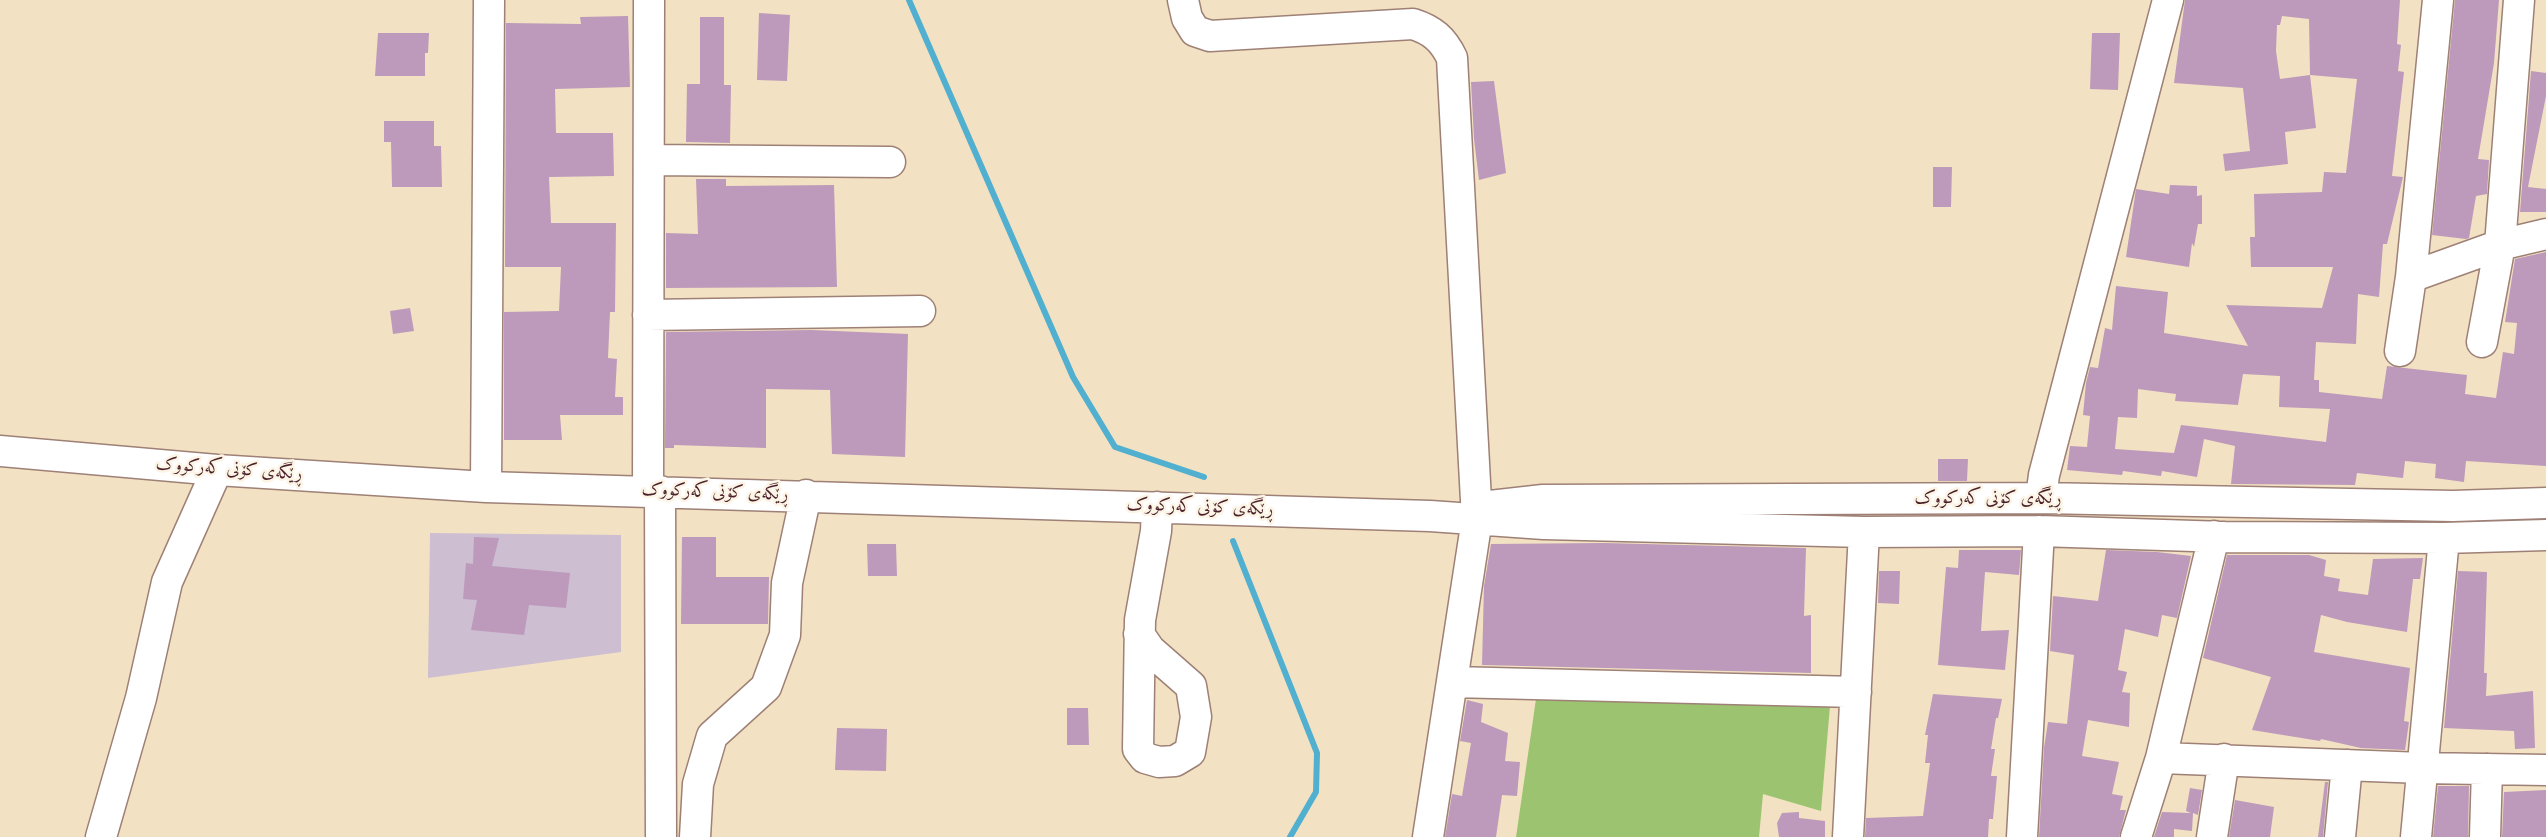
<!DOCTYPE html>
<meta charset="utf-8">
<style>
body{margin:0}
canvas{display:block;background:#f2e1c2}
</style>
<canvas width="2546" height="837"></canvas>
<script>
const context = document.querySelector('canvas').getContext('2d');
context.lineJoin = 'round';
function fillPath(path, color) { context.fillStyle = color; context.fill(path, 'evenodd'); }
function strokePath(path, color, width, dash) { context.strokeStyle = color; context.lineWidth = width; context.lineCap = dash ? 'butt' : 'round'; context.setLineDash(dash || []); context.stroke(path); }
function drawText(font, color, halo, rows, align = 'center') {
  context.font = font + ' "IM FELL DW Pica",Amiri,serif'; context.lineWidth = 5; context.setLineDash([]); context.textBaseline = 'middle'; context.strokeStyle = halo; context.fillStyle = color; for (const [text, x, y, turn = 0] of rows) {
    context.save(); context.translate(x, y); context.rotate((+turn || 0) * Math.PI / 180); context.textAlign = isNaN(turn) ? turn : align; if (halo) context.strokeText(text, 0, 0); context.fillText(text, 0, 0); context.restore();
  }
}
fillPath(new Path2D(`
 M 430,533 L 621,535 L 621,652 L 428,678 Z`), '#cdbed2');
fillPath(new Path2D(`
 M 1536,699 L 1830,706 L 1821,811 L 1763,794 L 1759,837 L 1516,837 Z`), '#9cc470');
strokePath(new Path2D(`
 M 909,0 L 1073,377 L 1115,447 L 1204,477
 M 1233,541 L 1317,753 L 1316,792 L 1290,837`), '#51afcf', 6);
fillPath(new Path2D(`
 M 2185,0 L 2400,0 L 2397,44 L 2401,45 L 2398,71 L 2404,72 L 2392,176 L 2403,177 L 2387,244 L 2383,244 L 2379,297 L 2358,294 L 2356,344 L 2316,342 L 2314,380 L 2319,380 L 2319,392 L 2382,399 L 2387,366 L 2467,375 L 2465,394 L 2496,398 L 2503,352 L 2514,354 L 2517,323 L 2505,322 L 2515,259 L 2546,252 L 2546,466 L 2466,461 L 2464,482 L 2435,478 L 2436,464 L 2405,461 L 2403,478 L 2357,473 L 2355,485 L 2231,484 L 2235,446 L 2204,439 L 2197,477 L 2162,471 L 2161,476 L 2123,471 L 2122,475 L 2067,470 L 2070,446 L 2087,447 L 2090,416 L 2083,415 L 2086,383 L 2090,367 L 2098,368 L 2105,328 L 2112,330 L 2116,286 L 2168,292 L 2164,333 L 2248,346 L 2226,305 L 2322,308 L 2333,267 L 2251,267 L 2250,237 L 2255,237 L 2254,194 L 2322,192 L 2324,172 L 2346,173 L 2357,79 L 2310,75 L 2316,128 L 2285,132 L 2288,164 L 2225,171 L 2223,154 L 2250,151 L 2243,88 L 2174,83 ZM 2282,16 L 2309,19 L 2310,75 L 2280,79 L 2276,51 L 2277,25 L 2280,25 ZM 2243,374 L 2280,376 L 2279,407 L 2330,409 L 2326,442 L 2181,425 L 2174,453 L 2115,449 L 2118,417 L 2137,418 L 2138,389 L 2176,394 L 2175,401 L 2238,405 Z
 M 2455,0 L 2499,0 L 2494,63 L 2478,159 L 2489,160 L 2487,194 L 2476,196 L 2469,238 L 2466,239 L 2432,235 Z
 M 759,13 L 790,15 L 787,81 L 757,80 Z
 M 628,16 L 630,87 L 555,89 L 556,133 L 613,133 L 614,176 L 549,177 L 551,223 L 616,223 L 615,312 L 610,312 L 608,358 L 617,359 L 615,397 L 623,397 L 623,415 L 560,415 L 562,440 L 504,440 L 504,312 L 559,311 L 561,267 L 505,267 L 506,23 L 581,24 L 580,17 Z
 M 700,17 L 724,17 L 724,85 L 731,85 L 730,143 L 686,142 L 687,84 L 700,84 Z
 M 378,33 L 429,33 L 428,53 L 425,53 L 425,76 L 375,76 Z
 M 2092,33 L 2120,33 L 2118,90 L 2090,89 Z
 M 2531,71 L 2546,73 L 2546,96 L 2528,187 L 2546,189 L 2546,212 L 2520,212 Z
 M 1494,81 L 1506,173 L 1479,180 L 1474,139 L 1471,82 Z
 M 384,121 L 434,121 L 434,146 L 441,146 L 442,187 L 392,187 L 391,142 L 384,142 Z
 M 1933,167 L 1952,167 L 1951,207 L 1933,207 Z
 M 696,179 L 726,179 L 726,186 L 834,185 L 837,287 L 666,288 L 666,233 L 698,234 Z
 M 2170,185 L 2197,186 L 2197,196 L 2202,195 L 2202,224 L 2198,224 L 2194,247 L 2192,243 L 2189,267 L 2126,257 L 2136,189 L 2169,194 Z
 M 410,308 L 414,331 L 393,334 L 390,311 Z
 M 812,330 L 908,334 L 905,457 L 832,454 L 830,390 L 766,389 L 766,448 L 674,445 L 674,448 L 665,448 L 666,332 Z
 M 1938,459 L 1968,459 L 1967,481 L 1938,481 Z
 M 474,537 L 499,538 L 492,566 L 570,573 L 566,608 L 529,605 L 524,635 L 471,630 L 477,600 L 463,599 L 466,563 L 473,564 Z
 M 682,537 L 716,537 L 716,577 L 769,577 L 768,624 L 681,624 Z
 M 1604,543 L 1806,548 L 1804,616 L 1811,615 L 1811,673 L 1482,665 L 1484,586 L 1491,544 Z
 M 867,544 L 896,544 L 897,576 L 868,576 Z
 M 1959,550 L 2021,550 L 2019,575 L 1985,572 L 1981,631 L 2009,630 L 2005,670 L 1938,665 L 1946,567 L 1958,568 Z
 M 2106,550 L 2157,552 L 2191,556 L 2177,618 L 2162,615 L 2158,637 L 2125,629 L 2118,670 L 2127,672 L 2122,692 L 2130,693 L 2129,727 L 2088,720 L 2082,756 L 2119,762 L 2112,794 L 2123,796 L 2120,810 L 2126,810 L 2119,837 L 2039,837 L 2044,748 L 2048,722 L 2067,724 L 2074,655 L 2050,651 L 2053,596 L 2098,601 Z
 M 2227,555 L 2309,555 L 2326,560 L 2324,576 L 2340,579 L 2338,591 L 2368,595 L 2373,559 L 2423,558 L 2420,579 L 2413,579 L 2407,632 L 2347,622 L 2321,615 L 2314,652 L 2410,668 L 2404,721 L 2409,722 L 2405,750 L 2361,748 L 2321,739 L 2320,741 L 2252,730 L 2271,677 L 2203,658 Z
 M 1879,571 L 1900,571 L 1899,604 L 1878,603 Z
 M 2458,571 L 2487,572 L 2484,673 L 2487,673 L 2486,696 L 2533,691 L 2535,748 L 2515,749 L 2514,731 L 2444,728 Z
 M 1933,694 L 2002,699 L 1998,718 L 1996,718 L 1991,749 L 1995,749 L 1991,776 L 1997,776 L 1993,819 L 1989,819 L 1988,837 L 1865,837 L 1866,818 L 1923,816 L 1930,763 L 1925,763 L 1928,735 L 1925,735 Z
 M 1467,700 L 1483,704 L 1481,722 L 1508,733 L 1505,761 L 1520,762 L 1517,796 L 1502,795 L 1496,837 L 1445,837 L 1452,794 L 1462,796 L 1471,743 L 1460,741 Z
 M 1067,708 L 1088,708 L 1089,745 L 1067,745 Z
 M 837,728 L 887,729 L 886,771 L 835,770 Z
 M 2325,782 L 2328,782 L 2323,837 L 2318,837 Z
 M 2438,786 L 2469,786 L 2468,837 L 2433,837 Z
 M 2190,788 L 2202,790 L 2198,815 L 2193,813 L 2192,831 L 2174,829 L 2174,837 L 2154,837 L 2162,812 L 2191,813 L 2186,811 Z
 M 2546,790 L 2546,837 L 2502,837 L 2504,792 Z
 M 2235,800 L 2274,807 L 2270,837 L 2229,837 Z
 M 1799,812 L 1799,818 L 1825,821 L 1825,837 L 1779,837 L 1777,823 L 1782,813 Z`), '#bd9abb');
const minor = new Path2D(`
 M 1183,0 L 1187,18 L 1195,31 L 1210,36 L 1413,24 C 1432,30 1443,39 1452,58 L 1477,519 L 1428,837
 M 649,160 L 890,162
 M 2411,277 L 2500,245 L 2546,234
 M 648,315 L 920,311
 M 2482,342 L 2500,245 L 2519,0
 M 2400,351 L 2411,277 L 2438,0
 M 0,451 L 217,470 L 486,487 L 1430,516 L 1544,524 L 1864,532 L 2039,531 L 2225,537 L 2444,538 L 2546,535
 M 486,487 L 489,0
 M 648,491 L 649,0
 M 660,491 L 661,837
 M 2041,498 L 2044,475 L 2168,0
 M 1490,506 L 1543,500 L 2041,498 L 2453,506 L 2546,503
 M 1139,634 L 1150,650 L 1191,686 L 1196,717 L 1190,752 L 1175,761 L 1159,762 L 1145,758 L 1138,749 L 1140,620 L 1156,531 L 1157,507
 M 1452,682 L 1856,692
 M 2161,758 L 2422,768 L 2546,770
 M 101,837 L 141,698 L 167,582 L 217,470
 M 695,837 L 698,784 L 712,736 L 766,687 L 785,635 L 787,583 L 806,495
 M 1848,837 L 1864,532
 M 2022,837 L 2039,531
 M 2136,837 L 2161,758 L 2214,536
 M 2212,837 L 2224,759
 M 2340,837 L 2347,765
 M 2416,837 L 2444,538
 M 2485,837 L 2487,769`);
strokePath(minor, '#9e8076', 33);
strokePath(minor, '#fff', 30);
drawText('18px', '#4a1f2b', '#fcf5e5', [
 ["ڕێگەی کۆنی کەرکووک",229,470,4],
 ["ڕێگەی کۆنی کەرکووک",715,493,2],
 ["ڕێگەی کۆنی کەرکووک",1988,499],
 ["ڕێگەی کۆنی کەرکووک",1200,508,2]
]);
</script>
